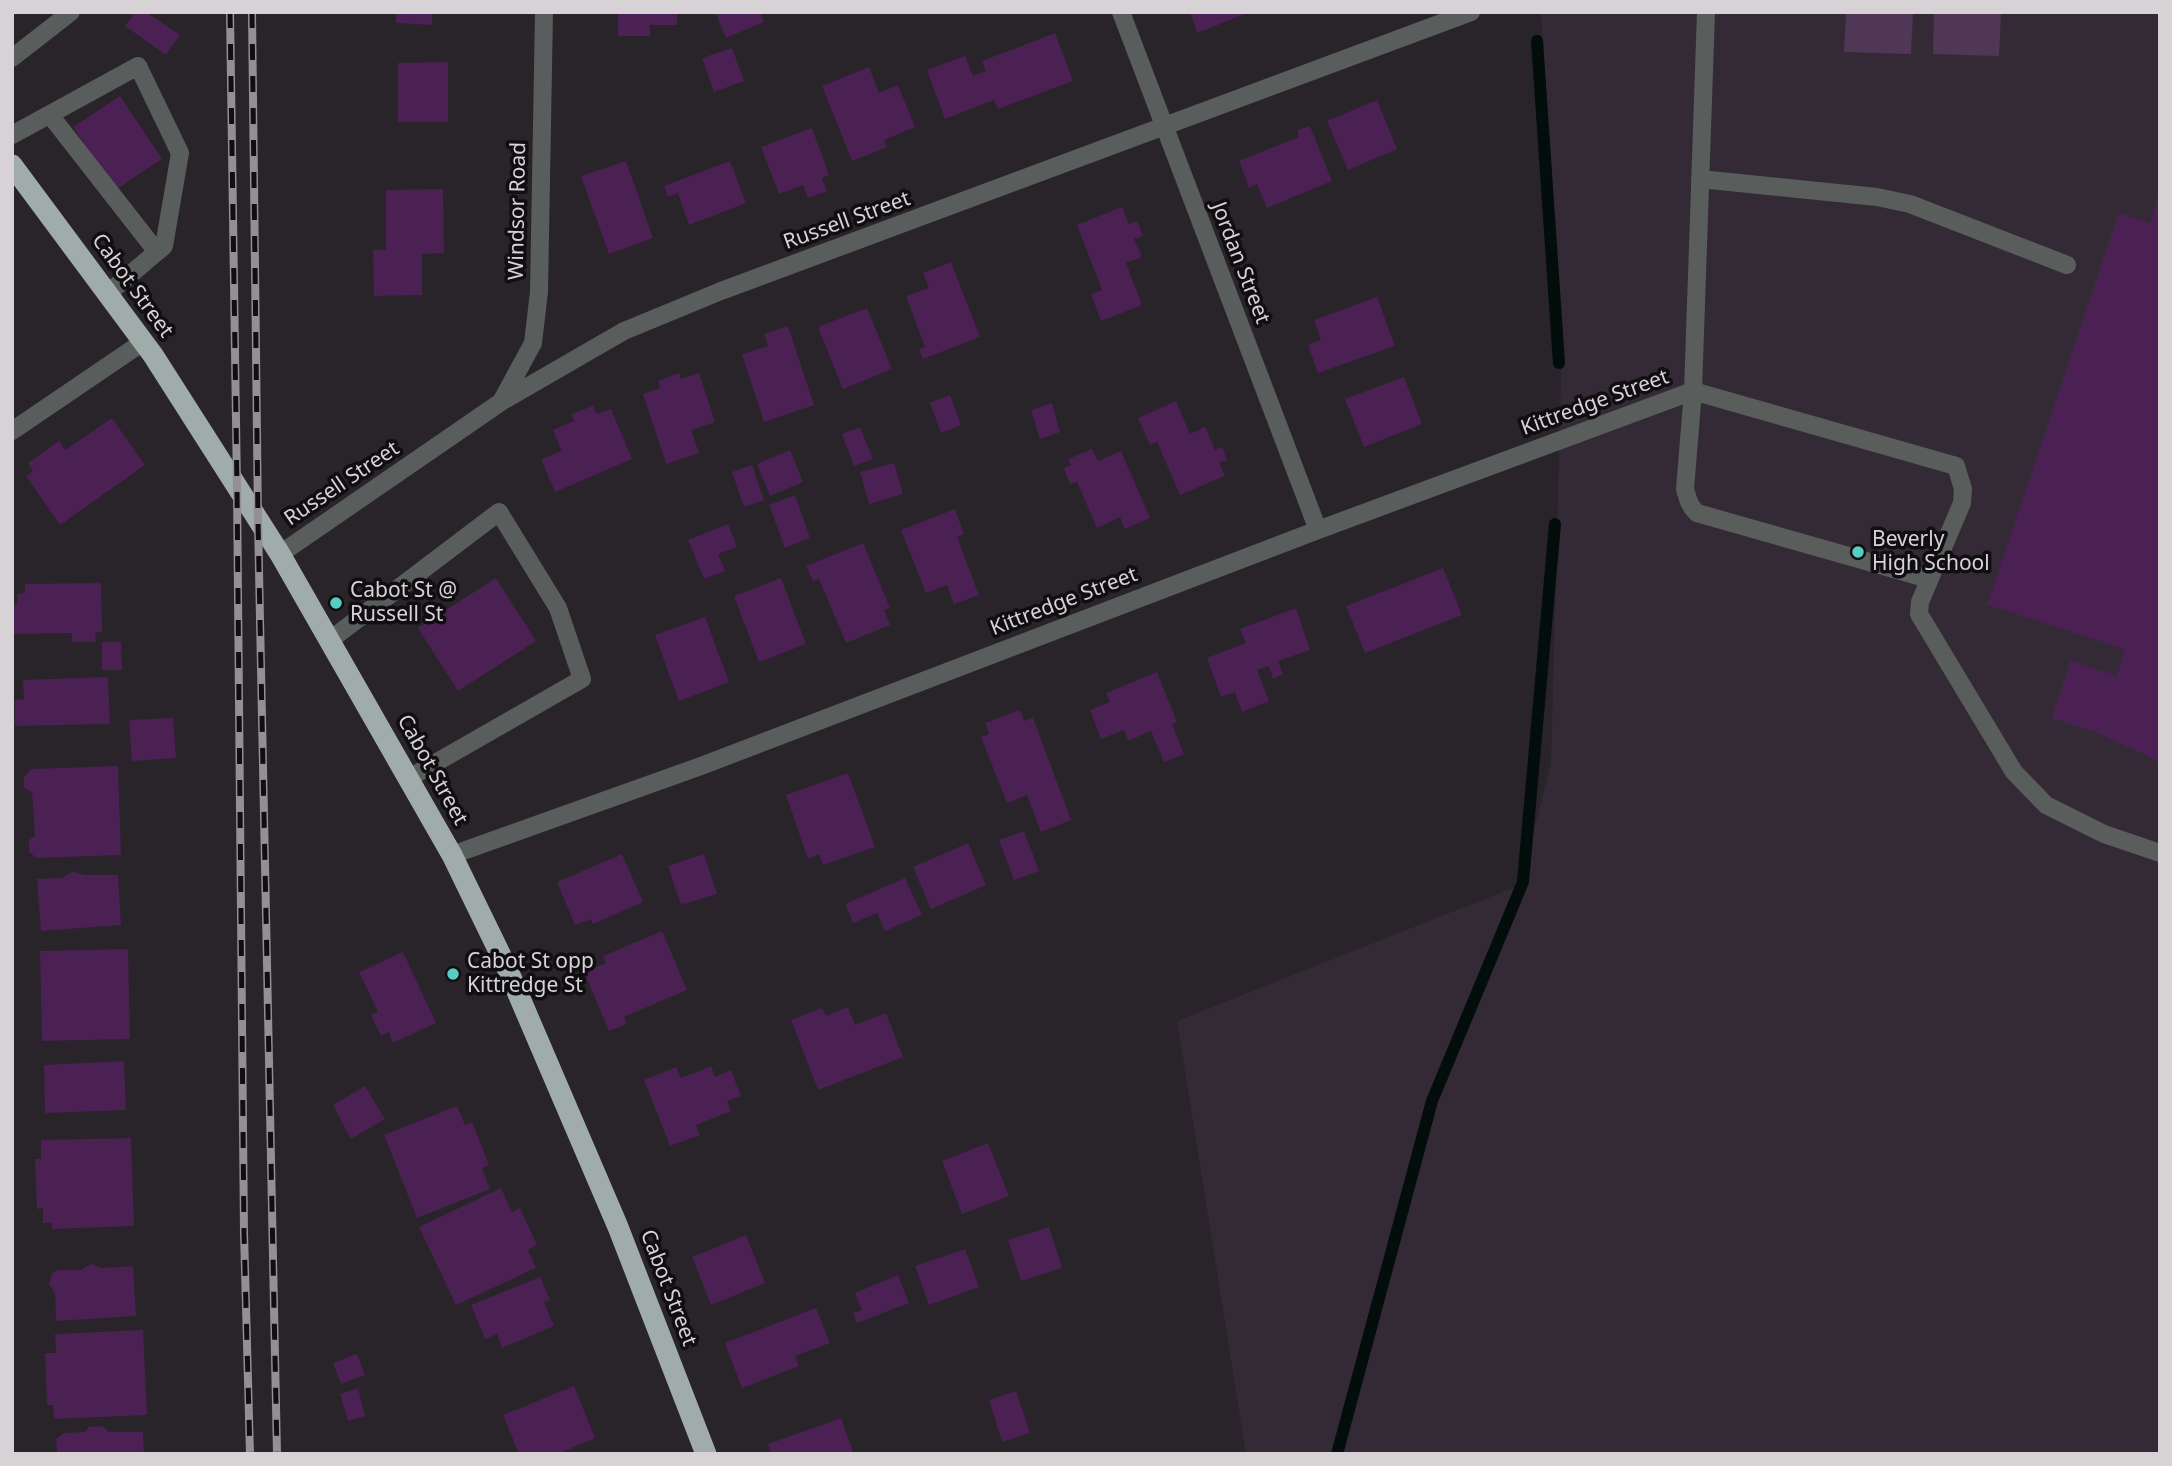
<!DOCTYPE html>
<style>
body{margin:0}
#map{position:relative;width:2172px;height:1466px;overflow:hidden;background:#29232a;font-family:"Noto Sans",sans-serif}
canvas{display:block}
.frame{position:absolute;inset:0;border:14px solid #d6d2d6;pointer-events:none}
</style>
<div id="map">
<canvas width="2172" height="1466"></canvas>
<div class="frame"></div>
</div>
<script>
const context = document.querySelector('canvas').getContext('2d');
context.lineJoin = 'round';
function fillPath(path, color) { context.fillStyle = color; context.fill(path, 'evenodd'); }
function strokePath(path, color, width, dash) { context.strokeStyle = color; context.lineWidth = width; context.lineCap = dash ? 'butt' : 'round'; context.setLineDash(dash || []); context.stroke(path); }
function drawText(font, color, halo, rows, align = 'center') {
  context.font = font + ' "Noto Sans",sans-serif'; context.lineWidth = 7; context.setLineDash([]); context.textBaseline = 'middle'; context.strokeStyle = halo; context.fillStyle = color; for (const [text, x, y, turn = 0] of rows) {
    context.save(); context.translate(x, y); context.rotate((+turn || 0) * Math.PI / 180); context.textAlign = isNaN(turn) ? turn : align; if (halo) context.strokeText(text, 0, 0); context.fillText(text, 0, 0); context.restore();
  }
}
fillPath(new Path2D(`
 M 1541,12 L 2160,12 L 2160,1454 L 1246,1454 L 1177,1021 L 1520,885 L 1551,763 L 1562,341 Z`), '#342a36');
fillPath(new Path2D(`
 M 1846,12 L 1913,12 L 1911,54 L 1844,52 Z
 M 1934,12 L 2001,12 L 1999,56 L 1933,54 Z`), '#513756');
strokePath(new Path2D(`
 M 1537,41 L 1559,363
 M 1337,1454 L 1432,1101 L 1523,882 L 1555,524`), '#020d0c', 12);
fillPath(new Path2D(`
 M 135,12 L 146,12 L 180,35 L 166,55 L 125,26 Z
 M 396,12 L 432,12 L 432,25 L 396,23 Z
 M 618,12 L 677,12 L 677,25 L 650,25 L 650,36 L 618,36 Z
 M 715,12 L 760,12 L 764,22 L 726,38 Z
 M 1190,12 L 1250,12 L 1197,33 Z
 M 1055,33 L 1073,81 L 998,109 L 994,100 L 945,119 L 927,70 L 965,56 L 973,76 L 986,71 L 982,61 Z
 M 732,48 L 744,81 L 714,92 L 702,58 Z
 M 448,62 L 448,122 L 398,122 L 398,63 Z
 M 869,67 L 879,93 L 898,85 L 915,127 L 884,140 L 887,147 L 852,161 L 822,86 Z
 M 120,96 L 162,159 L 115,190 L 73,127 Z
 M 1377,100 L 1397,149 L 1348,170 L 1327,121 Z
 M 1310,126 L 1332,181 L 1267,208 L 1257,184 L 1249,188 L 1239,161 L 1299,137 L 1297,130 Z
 M 812,128 L 829,175 L 822,178 L 827,191 L 808,198 L 803,185 L 779,194 L 761,147 Z
 M 626,161 L 653,238 L 609,254 L 581,176 Z
 M 730,161 L 746,203 L 689,225 L 678,193 L 668,197 L 664,186 Z
 M 443,189 L 444,253 L 422,254 L 422,295 L 374,296 L 373,250 L 386,250 L 386,190 Z
 M 2159,196 L 2160,196 L 2160,762 L 2096,732 L 2052,718 L 2071,660 L 2117,676 L 2125,649 L 1987,605 L 2119,213 L 2150,223 Z
 M 1122,207 L 1129,224 L 1137,221 L 1143,236 L 1134,239 L 1142,257 L 1126,263 L 1142,305 L 1101,321 L 1091,294 L 1102,290 L 1077,225 Z
 M 951,262 L 980,337 L 923,359 L 919,349 L 925,347 L 906,296 L 929,288 L 923,273 Z
 M 1377,297 L 1395,346 L 1318,373 L 1308,345 L 1321,340 L 1314,320 Z
 M 867,308 L 892,369 L 843,389 L 818,327 Z
 M 788,326 L 814,405 L 764,422 L 742,354 L 768,346 L 764,334 Z
 M 679,373 L 681,379 L 699,373 L 715,422 L 691,430 L 699,453 L 666,464 L 643,394 L 660,388 L 658,381 Z
 M 1404,377 L 1422,424 L 1364,447 L 1345,399 Z
 M 950,395 L 961,425 L 941,433 L 930,403 Z
 M 1176,401 L 1190,434 L 1205,427 L 1215,450 L 1222,447 L 1227,460 L 1219,463 L 1225,476 L 1180,495 L 1157,442 L 1150,445 L 1138,418 Z
 M 1052,403 L 1060,432 L 1040,439 L 1031,410 Z
 M 593,406 L 597,414 L 611,409 L 632,459 L 555,492 L 541,459 L 562,451 L 553,430 L 574,421 L 571,414 Z
 M 112,418 L 145,465 L 60,525 L 26,476 L 33,471 L 28,463 L 59,441 L 65,450 Z
 M 860,427 L 873,459 L 854,466 L 842,434 Z
 M 1092,449 L 1098,461 L 1121,451 L 1150,518 L 1125,529 L 1120,517 L 1097,528 L 1077,482 L 1070,484 L 1064,468 L 1071,465 L 1068,459 Z
 M 790,450 L 803,482 L 770,496 L 757,464 Z
 M 894,463 L 903,494 L 869,504 L 860,472 Z
 M 752,465 L 764,500 L 744,507 L 732,472 Z
 M 795,495 L 810,538 L 785,548 L 769,505 Z
 M 955,509 L 964,534 L 957,537 L 979,595 L 954,604 L 947,585 L 926,593 L 901,530 Z
 M 728,524 L 737,547 L 718,554 L 725,571 L 704,579 L 688,540 Z
 M 863,543 L 890,608 L 884,610 L 890,625 L 846,643 L 819,579 L 813,581 L 806,566 Z
 M 1443,568 L 1462,615 L 1365,653 L 1346,606 Z
 M 496,578 L 536,641 L 458,691 L 418,628 Z
 M 781,578 L 806,644 L 759,662 L 734,596 Z
 M 101,583 L 102,632 L 95,632 L 96,642 L 72,642 L 72,633 L 12,634 L 12,605 L 17,605 L 17,594 L 25,593 L 25,584 Z
 M 1296,608 L 1310,650 L 1278,661 L 1283,674 L 1273,679 L 1269,666 L 1257,670 L 1269,701 L 1242,712 L 1235,692 L 1221,697 L 1207,658 L 1246,643 L 1240,629 Z
 M 705,617 L 729,682 L 679,701 L 655,635 Z
 M 102,642 L 121,642 L 122,670 L 102,670 Z
 M 1157,672 L 1177,722 L 1172,724 L 1184,754 L 1164,762 L 1151,731 L 1128,741 L 1124,730 L 1101,739 L 1090,710 L 1110,702 L 1106,693 Z
 M 108,677 L 110,724 L 15,726 L 15,700 L 24,699 L 23,680 Z
 M 1020,710 L 1024,721 L 1033,718 L 1071,820 L 1041,832 L 1027,795 L 1007,803 L 981,737 L 989,734 L 985,723 Z
 M 173,718 L 176,758 L 132,761 L 129,720 Z
 M 118,766 L 121,855 L 37,858 L 29,852 L 29,840 L 35,836 L 32,792 L 24,788 L 24,777 L 31,769 Z
 M 848,773 L 875,847 L 823,865 L 819,854 L 808,859 L 786,795 Z
 M 1024,831 L 1039,871 L 1014,880 L 999,840 Z
 M 968,843 L 986,885 L 931,909 L 913,867 Z
 M 622,854 L 643,902 L 593,924 L 591,919 L 575,925 L 557,882 Z
 M 704,854 L 717,894 L 681,905 L 668,866 Z
 M 73,871 L 84,875 L 118,875 L 121,925 L 41,931 L 37,879 L 62,878 Z
 M 905,878 L 922,915 L 885,931 L 877,913 L 853,923 L 845,904 Z
 M 662,931 L 687,990 L 624,1017 L 627,1024 L 609,1031 L 584,972 L 606,963 L 603,956 Z
 M 128,949 L 130,1039 L 42,1041 L 40,951 Z
 M 403,952 L 436,1023 L 393,1043 L 389,1032 L 381,1036 L 371,1015 L 378,1012 L 359,972 Z
 M 848,1007 L 855,1025 L 886,1013 L 903,1057 L 818,1090 L 791,1020 L 822,1008 L 826,1016 Z
 M 124,1061 L 126,1110 L 45,1113 L 44,1065 Z
 M 711,1066 L 715,1077 L 731,1070 L 741,1096 L 727,1101 L 731,1111 L 696,1125 L 700,1135 L 670,1146 L 644,1080 L 676,1067 L 681,1078 Z
 M 365,1086 L 385,1119 L 351,1139 L 333,1105 Z
 M 457,1106 L 465,1125 L 472,1122 L 489,1165 L 482,1168 L 490,1189 L 417,1218 L 384,1135 Z
 M 131,1138 L 134,1226 L 52,1229 L 52,1223 L 43,1223 L 43,1208 L 37,1209 L 35,1159 L 41,1159 L 41,1140 Z
 M 988,1143 L 1009,1196 L 962,1214 L 942,1161 Z
 M 501,1188 L 512,1212 L 520,1208 L 537,1245 L 528,1250 L 536,1268 L 456,1305 L 419,1227 Z
 M 1049,1227 L 1062,1268 L 1021,1281 L 1008,1240 Z
 M 746,1235 L 765,1283 L 711,1305 L 692,1257 Z
 M 965,1249 L 979,1287 L 929,1305 L 915,1266 Z
 M 91,1264 L 101,1268 L 133,1266 L 136,1316 L 56,1321 L 55,1293 L 49,1284 L 52,1274 L 58,1270 L 81,1270 Z
 M 898,1275 L 909,1303 L 857,1323 L 853,1313 L 862,1310 L 855,1293 Z
 M 540,1277 L 550,1300 L 544,1302 L 554,1326 L 502,1348 L 497,1334 L 485,1339 L 471,1305 Z
 M 816,1308 L 830,1343 L 795,1356 L 799,1366 L 742,1388 L 725,1343 Z
 M 143,1330 L 147,1415 L 54,1419 L 53,1405 L 47,1405 L 45,1353 L 56,1353 L 55,1334 Z
 M 357,1354 L 365,1375 L 341,1384 L 333,1363 Z
 M 574,1386 L 595,1438 L 558,1454 L 519,1454 L 503,1415 Z
 M 358,1388 L 365,1416 L 348,1421 L 340,1394 Z
 M 1016,1391 L 1030,1433 L 1002,1442 L 989,1400 Z
 M 841,1418 L 853,1452 L 771,1454 L 768,1444 Z
 M 103,1426 L 108,1432 L 143,1432 L 144,1454 L 62,1454 L 57,1451 L 56,1439 L 64,1433 L 85,1432 L 89,1427 Z`), '#4b2154');
strokePath(new Path2D(`
 M 1121,12 L 1318,530
 M 1706,12 L 1693,391 L 1685,489 C 1688,499 1689,506 1697,513 L 1929,579
 M 12,58 L 71,12
 M 50,115 L 157,252
 M 12,135 L 138,66 L 180,153 L 164,246 L 107,294
 M 1700,179 L 1877,197 L 1910,204 L 2067,265
 M 1693,391 L 1956,466 L 1963,489 L 1962,503 L 1920,602 L 1919,614 L 2014,772 L 2046,805 L 2104,834 L 2160,853
 M 501,402 L 533,343 L 539,292 L 544,12
 M 12,431 L 143,342
 M 280,554 L 501,402 L 624,331 L 721,291 L 1471,12
 M 330,640 L 499,512 L 558,608 L 582,679 L 409,778
 M 452,855 L 701,766 L 1318,530 L 1693,391`), '#595e5d', 18);
strokePath(new Path2D(`
 M 12,165 L 153,355 L 280,554 L 452,855 L 507,968 L 618,1227 L 706,1454`), '#9facaa', 21);
const rail = new Path2D(`
 M 230,12 L 237,488 L 244,1233 L 250,1454
 M 252,12 L 258,521 L 277,1454`);
strokePath(rail, '#938f94', 8);
strokePath(rail, '#100e10', 5, [16]);
for (const [x, y, r, color] of [
 [1858,552,7,"#57cec2"],
 [336,603,7,"#57cec2"],
 [453,974,7,"#57cec2"]
]) { const dot = new Path2D(); dot.arc(x, y, r, 0, 2 * Math.PI); context.fillStyle = color; context.fill(dot); strokePath(dot, '#100e10', 2.5); }
drawText('21px', '#d6d2d6', '#100e10', [
 ["Windsor Road",518,211,-89],
 ["Russell Street",847,221,-20],
 ["Jordan Street",1240,263,69],
 ["Cabot Street",132,286,54],
 ["Kittredge Street",1595,403,-20],
 ["Russell Street",342,484,-34],
 ["Kittredge Street",1064,602,-21],
 ["Cabot Street",432,770,61],
 ["Cabot Street",668,1288,69]
]);
drawText('21px', '#d6d2d6', '#100e10', [
 ["Beverly",1872,540],
 ["High School",1872,564],
 ["Cabot St @",350,591],
 ["Russell St",350,615],
 ["Cabot St opp",467,962],
 ["Kittredge St",467,986]
], 'left');
</script>
